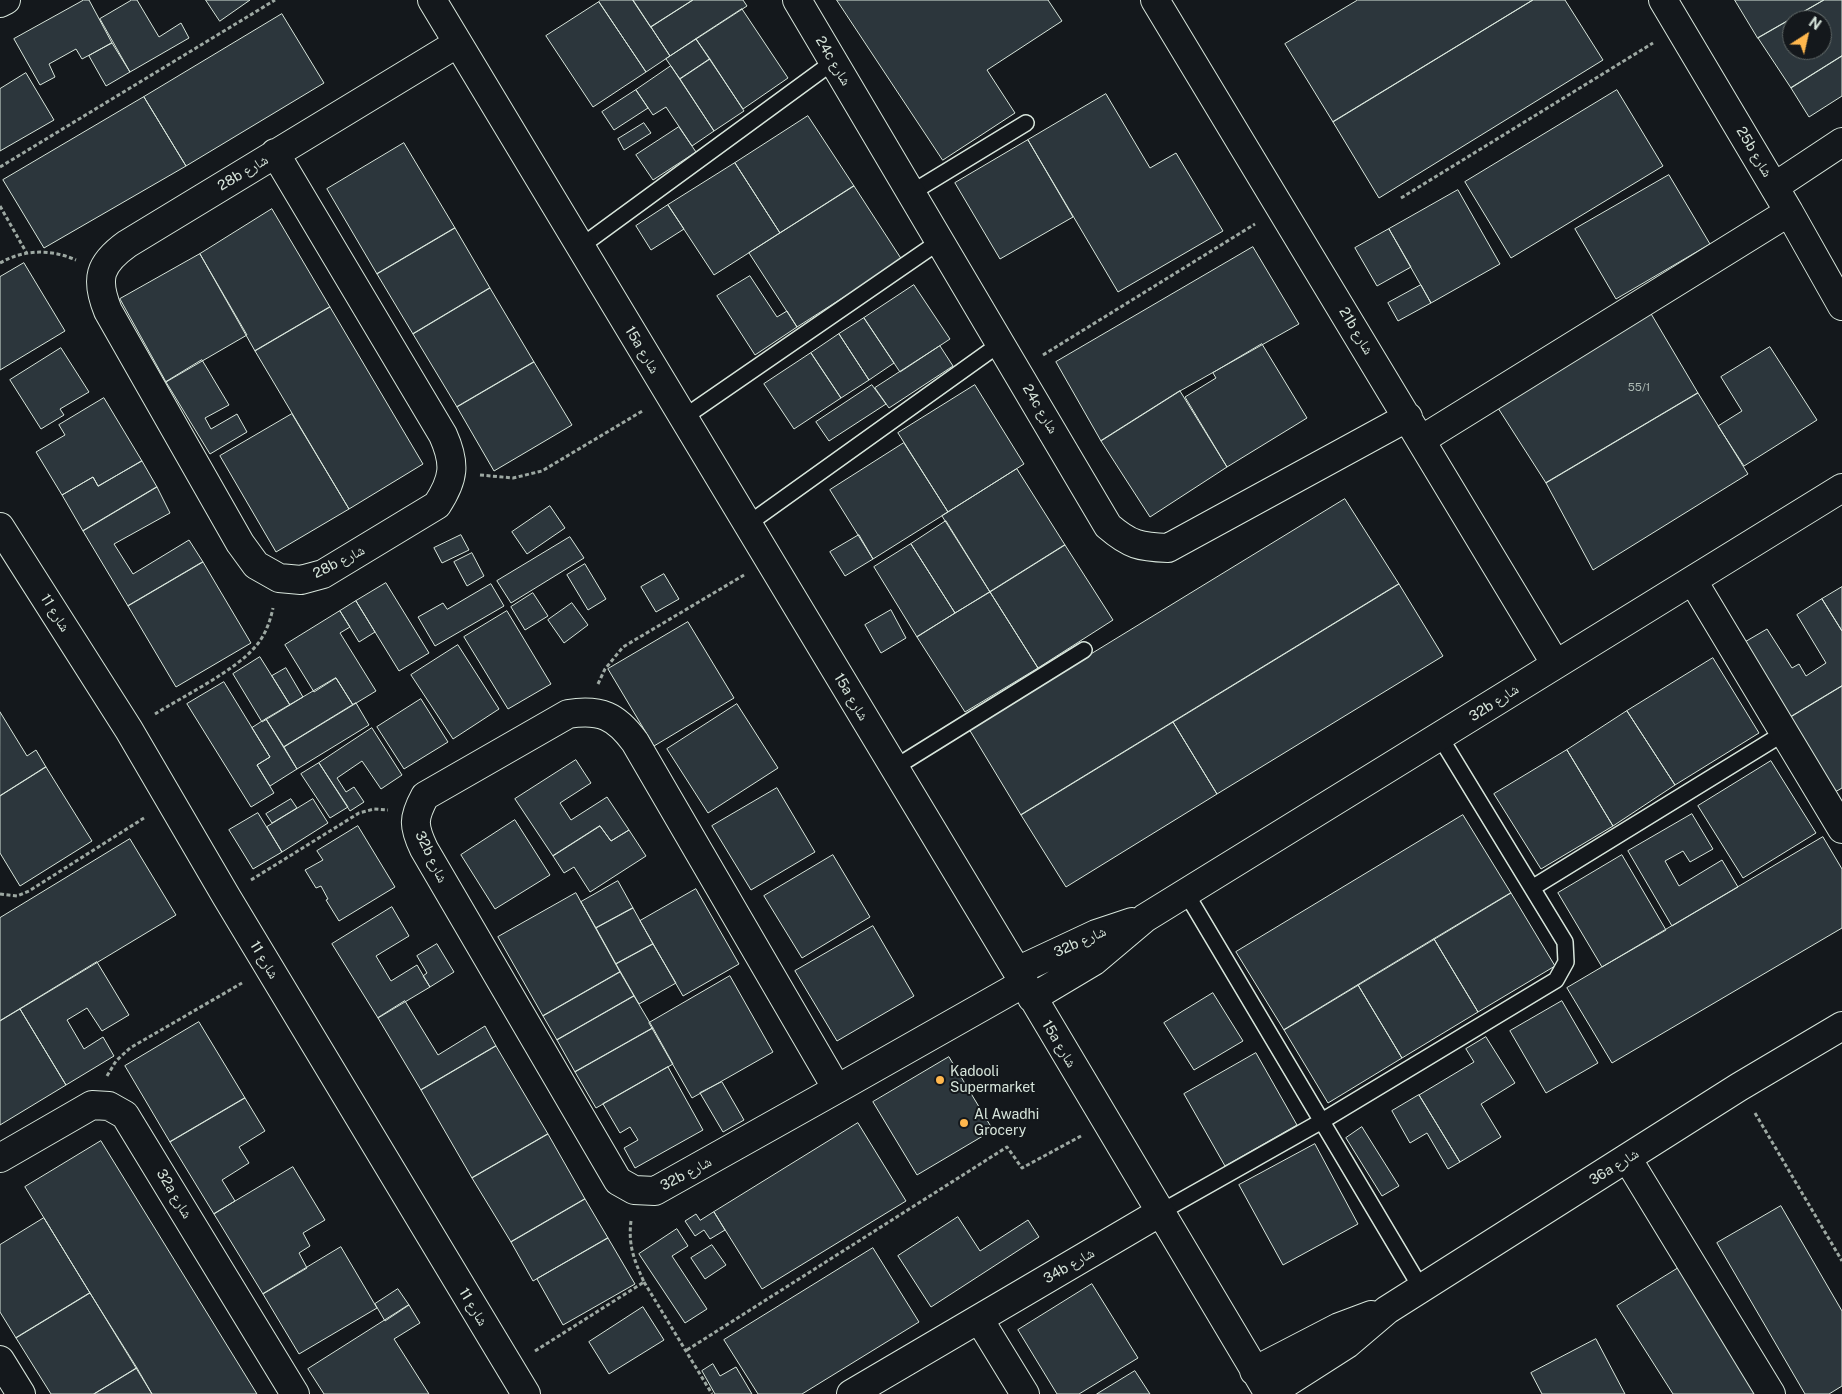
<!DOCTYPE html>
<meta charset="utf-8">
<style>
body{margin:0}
#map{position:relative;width:1842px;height:1394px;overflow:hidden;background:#14181c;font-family:"Public Sans",sans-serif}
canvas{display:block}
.north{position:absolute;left:1782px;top:10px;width:50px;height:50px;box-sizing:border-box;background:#14181c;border:1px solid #626a69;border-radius:50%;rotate:35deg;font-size:14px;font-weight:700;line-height:20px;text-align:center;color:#d8e6dc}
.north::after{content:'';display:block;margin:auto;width:18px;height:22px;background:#ffb74d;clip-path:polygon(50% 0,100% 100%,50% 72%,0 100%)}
</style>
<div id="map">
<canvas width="1842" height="1394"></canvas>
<div class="north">N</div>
</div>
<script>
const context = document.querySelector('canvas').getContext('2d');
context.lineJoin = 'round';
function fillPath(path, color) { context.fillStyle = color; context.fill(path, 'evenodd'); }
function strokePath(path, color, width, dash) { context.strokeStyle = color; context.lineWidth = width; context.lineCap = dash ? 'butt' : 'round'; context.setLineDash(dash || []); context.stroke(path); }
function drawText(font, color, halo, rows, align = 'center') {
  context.font = font + ' "Public Sans","Noto Naskh Arabic",sans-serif'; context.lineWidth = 4; context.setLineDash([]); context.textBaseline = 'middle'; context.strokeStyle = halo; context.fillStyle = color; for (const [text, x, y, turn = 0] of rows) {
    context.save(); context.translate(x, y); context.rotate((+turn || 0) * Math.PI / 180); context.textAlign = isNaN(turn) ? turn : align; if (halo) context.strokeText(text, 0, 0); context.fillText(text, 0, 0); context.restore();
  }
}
const building = new Path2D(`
 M 84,0 L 89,0 L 112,43 L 82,59 L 76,49 L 49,64 L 55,77 L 40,85 L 14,39 Z
 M 132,0 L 137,0 L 159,37 L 181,23 L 189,38 L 130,72 L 100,19 Z
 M 206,0 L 250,0 L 220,21 Z
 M 601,0 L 633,0 L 670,56 L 646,72 L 599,2 Z
 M 633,0 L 693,0 L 651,27 Z
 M 693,0 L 743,0 L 747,6 L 670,56 L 651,27 Z
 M 837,0 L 1048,0 L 1062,21 L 987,70 L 1015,113 L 943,160 Z
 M 1358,0 L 1533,0 L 1333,122 L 1285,44 Z
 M 1533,0 L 1565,0 L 1603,60 L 1379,198 L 1333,122 Z
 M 1735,0 L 1824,0 L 1758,38 Z
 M 1824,0 L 1842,0 L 1842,56 L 1791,88 L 1758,38 ZM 1792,20 L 1822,20 L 1822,50 L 1792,50 Z
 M 599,2 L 646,72 L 593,107 L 546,36 Z
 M 742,9 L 788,78 L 743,109 L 696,39 Z
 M 282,14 L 324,83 L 186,166 L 144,97 Z
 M 696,39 L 710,59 L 680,79 L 666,59 Z
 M 112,43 L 130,72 L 106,86 L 89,56 Z
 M 1842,56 L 1842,96 L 1809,117 L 1791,88 Z
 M 710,59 L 744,111 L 714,131 L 680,79 Z
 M 671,66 L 714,131 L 692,146 L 666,107 L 653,115 L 636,90 Z
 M 26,73 L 54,120 L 0,151 L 0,89 Z
 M 636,90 L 648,108 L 614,130 L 602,112 Z
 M 1617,90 L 1663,166 L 1511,258 L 1465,182 Z
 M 1106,94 L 1150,168 L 1176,153 L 1223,231 L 1118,292 L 1028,140 Z
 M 144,97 L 186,166 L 44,248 L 3,180 Z
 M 808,116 L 854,186 L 780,233 L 735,163 Z
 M 644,123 L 651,133 L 624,150 L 618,139 Z
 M 679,127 L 696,152 L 653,180 L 636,155 Z
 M 1028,140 L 1073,217 L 1000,259 L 955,183 Z
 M 404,143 L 455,228 L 377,274 L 327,189 Z
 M 735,163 L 780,233 L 714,275 L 668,205 Z
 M 1669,175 L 1710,244 L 1616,299 L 1575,229 Z
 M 854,186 L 902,260 L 797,327 L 749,253 Z
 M 1458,190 L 1500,264 L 1431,303 L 1389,229 Z
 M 668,205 L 684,229 L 651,250 L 636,226 Z
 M 272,209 L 330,307 L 255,351 L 200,254 Z
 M 455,228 L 490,288 L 413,334 L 377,274 Z
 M 1389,229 L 1411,267 L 1377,286 L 1355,248 Z
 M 1253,247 L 1299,324 L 1180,391 L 1101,441 L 1056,362 Z
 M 200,254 L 247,335 L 166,382 L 120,299 Z
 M 24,263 L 65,331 L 0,370 L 0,277 Z
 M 750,276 L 777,317 L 787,311 L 797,327 L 755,355 L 717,296 Z
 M 914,285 L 950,339 L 900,372 L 864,318 Z
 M 1421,285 L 1431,303 L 1398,321 L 1388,303 Z
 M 490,288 L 534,362 L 457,407 L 413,334 Z
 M 330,307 L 423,464 L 349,509 L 255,351 Z
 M 1650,312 L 1698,393 L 1546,483 L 1498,408 Z
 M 864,318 L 894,363 L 869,380 L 839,334 Z
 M 839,334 L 869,380 L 841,398 L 811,353 Z
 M 1262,344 L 1307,418 L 1227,467 L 1185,397 L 1216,378 L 1213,373 Z
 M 940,346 L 953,366 L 889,408 L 875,388 Z
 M 1770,347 L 1817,420 L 1744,466 L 1718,426 L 1742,411 L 1721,377 Z
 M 61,348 L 89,392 L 60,409 L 64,415 L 41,429 L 10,380 Z
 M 811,353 L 841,398 L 794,429 L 764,384 Z
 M 202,360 L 229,405 L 205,418 L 211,429 L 237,414 L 247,432 L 210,454 L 166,382 Z
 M 534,362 L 572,425 L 494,471 L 457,407 Z
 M 872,385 L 886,404 L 829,441 L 816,422 Z
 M 975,385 L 1024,464 L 948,512 L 898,433 Z
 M 1180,391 L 1227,467 L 1150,517 L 1101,441 Z
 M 1698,393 L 1748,474 L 1593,570 L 1546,483 Z
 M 104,398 L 142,461 L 98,486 L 93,477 L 62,495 L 36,452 L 65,435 L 59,425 Z
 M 292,414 L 349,509 L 276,552 L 220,456 Z
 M 904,443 L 948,512 L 873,559 L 830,490 Z
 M 142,461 L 157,487 L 83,531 L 62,495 L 93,477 L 98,486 Z
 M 1017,469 L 1065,545 L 990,592 L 942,516 Z
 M 157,487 L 170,513 L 114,544 L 133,574 L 189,540 L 203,562 L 128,606 L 83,531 Z
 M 1345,499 L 1399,584 L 1021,815 L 969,729 Z
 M 550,506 L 565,528 L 527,554 L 512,532 Z
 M 946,521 L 990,592 L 955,613 L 911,544 Z
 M 461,535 L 469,550 L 442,563 L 434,548 Z
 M 859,535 L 873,559 L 845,576 L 830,552 Z
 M 570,537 L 584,558 L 511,603 L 497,581 Z
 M 911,544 L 955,613 L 917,637 L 874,567 Z
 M 1065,545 L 1113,620 L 1038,668 L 990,592 Z
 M 472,553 L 484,576 L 467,586 L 454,562 Z
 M 203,562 L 251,643 L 176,687 L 128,606 Z
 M 585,564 L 606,599 L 588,610 L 567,575 Z
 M 664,574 L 679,599 L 656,612 L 641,587 Z
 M 386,583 L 429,653 L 399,671 L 356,601 Z
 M 491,584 L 504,606 L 435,646 L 418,617 L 443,603 L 447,609 Z
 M 1399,584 L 1443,656 L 1217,794 L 1173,722 Z
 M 1842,587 L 1842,631 L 1822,599 Z
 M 990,592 L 1038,668 L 965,712 L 917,637 Z
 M 533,593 L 548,616 L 525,630 L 511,607 Z
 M 1822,599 L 1842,631 L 1842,686 L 1789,718 L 1743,643 L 1767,629 L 1792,668 L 1799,664 L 1806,676 L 1826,663 L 1797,615 Z
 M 356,601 L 375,632 L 359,642 L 340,611 Z
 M 572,603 L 588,625 L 564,643 L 548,620 Z
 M 891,610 L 906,638 L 881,653 L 865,625 Z
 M 340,611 L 350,627 L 340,633 L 376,691 L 353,705 L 336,678 L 314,692 L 285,645 Z
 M 507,611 L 551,684 L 508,709 L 464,637 Z
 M 688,622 L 734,698 L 654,746 L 608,669 Z
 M 458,645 L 499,709 L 453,739 L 411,675 Z
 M 260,657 L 290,705 L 262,722 L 233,674 Z
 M 1713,658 L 1759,733 L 1675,785 L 1627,711 Z
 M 286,668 L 303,697 L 290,705 L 272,676 Z
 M 336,678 L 353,705 L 284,747 L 266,719 Z
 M 224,682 L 270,757 L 257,765 L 274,793 L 251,807 L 187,704 Z
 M 1842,686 L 1842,788 L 1835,792 L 1789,718 Z
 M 421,699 L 448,742 L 404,769 L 377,727 Z
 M 356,703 L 369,725 L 297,769 L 284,747 Z
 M 737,704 L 778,768 L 708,813 L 667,749 Z
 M 1627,711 L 1675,785 L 1613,826 L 1567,750 Z
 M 0,712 L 27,756 L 36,750 L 46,767 L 0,796 Z
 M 266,719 L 297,769 L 270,786 L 257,765 L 270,757 L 252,728 Z
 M 1173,722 L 1217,794 L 1066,887 L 1021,815 Z
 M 372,728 L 402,775 L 381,789 L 362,761 L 337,778 L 346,792 L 354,787 L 364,802 L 350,811 L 319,763 Z
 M 1567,750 L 1613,826 L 1541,869 L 1494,794 Z
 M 576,760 L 591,783 L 560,803 L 571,820 L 607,797 L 629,830 L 611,841 L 600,826 L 553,856 L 515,799 Z
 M 1771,761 L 1816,833 L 1743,878 L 1698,806 Z
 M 319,763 L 348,807 L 330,818 L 301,774 Z
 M 46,767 L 92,841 L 20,886 L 0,853 L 0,796 Z
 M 777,788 L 815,852 L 751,890 L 712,826 Z
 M 291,799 L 297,808 L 272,823 L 266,814 Z
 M 313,799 L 328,823 L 282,852 L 267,827 Z
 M 258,813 L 282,852 L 253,869 L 229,830 Z
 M 1692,814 L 1713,849 L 1690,862 L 1683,851 L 1665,861 L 1679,886 L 1722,860 L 1738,887 L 1672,926 L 1628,851 Z
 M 1463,815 L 1511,893 L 1284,1030 L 1236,952 Z
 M 515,820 L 550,875 L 495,909 L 461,855 Z
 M 358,826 L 395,887 L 339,921 L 326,900 L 328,899 L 321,886 L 316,888 L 305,870 L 323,860 L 317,851 Z
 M 600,826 L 611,841 L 629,830 L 646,856 L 590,892 L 574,867 L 564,873 L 553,856 Z
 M 1823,837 L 1842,869 L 1842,928 L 1612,1063 L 1567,988 Z
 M 130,839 L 176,915 L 0,1021 L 0,918 Z
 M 833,855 L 870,917 L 802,958 L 764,896 Z
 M 1622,855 L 1666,930 L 1602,967 L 1558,893 Z
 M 618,881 L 633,908 L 596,928 L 581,902 Z
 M 696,889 L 739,964 L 683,996 L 640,921 Z
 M 576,893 L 620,972 L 543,1016 L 498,937 Z
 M 1511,893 L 1555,966 L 1478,1012 L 1434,939 Z
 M 392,907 L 409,936 L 376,956 L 391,981 L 417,965 L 430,987 L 378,1018 L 332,944 Z
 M 633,908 L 653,944 L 616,964 L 596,928 Z
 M 873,926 L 914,996 L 837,1041 L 795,971 Z
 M 1434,939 L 1478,1012 L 1402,1058 L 1358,985 Z
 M 437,944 L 454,972 L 430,987 L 423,976 L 427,973 L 417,956 Z
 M 653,944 L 676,983 L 639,1004 L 616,964 Z
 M 97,962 L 129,1015 L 102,1031 L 87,1008 L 67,1020 L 84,1049 L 103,1037 L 114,1056 L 66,1085 L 20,1009 Z
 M 620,972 L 634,996 L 557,1040 L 543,1016 Z
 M 730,976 L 773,1052 L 692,1098 L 649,1023 Z
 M 1358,985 L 1402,1058 L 1328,1103 L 1284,1030 Z
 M 1213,993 L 1243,1041 L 1194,1070 L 1164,1023 Z
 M 634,996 L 653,1028 L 575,1072 L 557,1040 Z
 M 405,1001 L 438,1055 L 485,1026 L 496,1046 L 421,1090 L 378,1018 Z
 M 1562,1001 L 1598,1063 L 1546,1093 L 1510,1031 Z
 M 20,1009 L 66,1085 L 0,1125 L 0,1021 Z
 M 199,1022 L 245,1098 L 170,1142 L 125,1066 Z
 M 653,1028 L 673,1064 L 596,1108 L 575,1072 Z
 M 1486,1037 L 1515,1083 L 1481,1104 L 1501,1137 L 1460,1162 L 1419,1095 L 1474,1062 L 1466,1049 Z
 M 496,1046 L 548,1134 L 472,1178 L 421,1090 Z
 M 1256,1053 L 1297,1125 L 1225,1166 L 1184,1094 Z
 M 949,1057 L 993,1130 L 917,1175 L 873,1102 Z
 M 668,1067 L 703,1130 L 635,1168 L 624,1148 L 638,1140 L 630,1127 L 620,1133 L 603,1104 Z
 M 722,1082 L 744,1120 L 723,1132 L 700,1093 Z
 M 1419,1095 L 1460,1162 L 1448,1169 L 1427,1133 L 1410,1143 L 1392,1111 Z
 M 245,1098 L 265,1131 L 239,1147 L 249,1163 L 222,1180 L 235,1201 L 214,1214 L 170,1142 Z
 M 858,1123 L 906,1201 L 762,1289 L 714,1212 Z
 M 1362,1127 L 1399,1186 L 1382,1196 L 1346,1138 Z
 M 548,1134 L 585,1199 L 511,1242 L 472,1178 Z
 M 101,1141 L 257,1394 L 152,1394 L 25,1187 Z
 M 1315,1144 L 1358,1224 L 1283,1265 L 1239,1185 Z
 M 293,1167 L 325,1220 L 303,1233 L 310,1246 L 299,1253 L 307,1268 L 263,1294 L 214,1214 Z
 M 585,1199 L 608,1238 L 533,1281 L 511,1242 Z
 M 1781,1206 L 1842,1311 L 1842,1386 L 1829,1394 L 1805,1394 L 1717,1243 Z
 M 714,1212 L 725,1230 L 710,1239 L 704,1230 L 695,1236 L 685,1221 L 696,1214 L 700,1220 Z
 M 958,1217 L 980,1251 L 1028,1220 L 1039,1237 L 931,1307 L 898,1256 Z
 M 44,1218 L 90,1293 L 16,1338 L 0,1312 L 0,1245 Z
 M 677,1229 L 688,1246 L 672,1256 L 707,1309 L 685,1323 L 639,1254 Z
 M 608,1238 L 635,1284 L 563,1325 L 537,1279 Z
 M 712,1245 L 726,1265 L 705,1279 L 691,1258 Z
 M 341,1247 L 377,1308 L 299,1354 L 263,1294 Z
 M 873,1248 L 919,1322 L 802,1394 L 758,1394 L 724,1340 Z
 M 1680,1267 L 1760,1394 L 1673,1394 L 1617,1306 Z
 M 1092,1284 L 1138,1358 L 1079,1394 L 1057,1394 L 1018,1330 Z
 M 398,1289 L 409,1305 L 385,1321 L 375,1304 Z
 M 90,1293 L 137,1368 L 94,1394 L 51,1394 L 16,1338 Z
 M 409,1305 L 420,1323 L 394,1339 L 429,1394 L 324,1394 L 308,1369 Z
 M 643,1307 L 664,1340 L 609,1374 L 589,1342 Z
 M 1596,1339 L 1625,1394 L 1542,1394 L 1531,1373 Z
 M 713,1364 L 720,1376 L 736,1367 L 752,1394 L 715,1394 L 702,1371 Z
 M 137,1368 L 152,1394 L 94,1394 Z
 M 1135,1371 L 1150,1394 L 1097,1394 Z`);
fillPath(building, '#2c363c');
strokePath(building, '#d8e6dc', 1);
const lane = new Path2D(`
 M 911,193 L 1026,123
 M 580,247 L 833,62
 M 683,418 L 940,241
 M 748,524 L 1001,343
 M 894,768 L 1084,650
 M 1532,888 L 1784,733
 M 1186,893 L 1421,1288
 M 1159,1213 L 1322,1121 L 1556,980 L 1566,962 L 1565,942 L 1440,737`);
const street = new Path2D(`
 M 432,0 L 1017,971 L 1269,1394
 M 797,0 L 1108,526 C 1130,545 1140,547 1168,548 L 1408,417
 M 1155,0 L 1555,663
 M 1663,0 L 1789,212 L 1842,306
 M 0,3 L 6,0
 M 275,153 L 443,435 C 456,464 454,479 437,505 L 323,574 L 301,580 L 279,578 L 256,565 L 240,543 L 108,311 C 95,279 99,264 127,244 L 458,43
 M 1774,187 L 1842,142
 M 1421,440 L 1789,212
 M 0,527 L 129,730 L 226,896 L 526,1394
 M 1693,581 L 1842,829
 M 1017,971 L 1096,934 L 1132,922
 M 1032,998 L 1094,961 L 1145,918 L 1842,488
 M 837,1089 L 655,1191 L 634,1190 L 618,1181 L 424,849 C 413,826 413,818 425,796 L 568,714 C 601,709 616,716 635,742 L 837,1089 L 1024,983
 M 0,1158 L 92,1105 L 109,1106 L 125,1115 L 295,1394
 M 1627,1158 L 1771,1394
 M 979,1319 L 1025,1394
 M 0,1360 L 21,1394
 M 1254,1371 L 1339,1327 L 1371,1315
 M 851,1394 L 1159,1213
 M 1269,1394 L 1347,1344 L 1387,1310 L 1739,1087 L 1842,1026`);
strokePath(lane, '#d8e6dc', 18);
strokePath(street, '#d8e6dc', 30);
strokePath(new Path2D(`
 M 0,167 L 275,0
 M 1401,198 L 1653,43
 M 0,206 L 26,252
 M 0,263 C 24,249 51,249 76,260
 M 1043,355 L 1255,224
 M 480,475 L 513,478 L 542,471 L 644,410
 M 598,684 L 605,669 L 623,647 L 744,575
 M 155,714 C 182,697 236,670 255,647 C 265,636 270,622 273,608
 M 251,880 L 359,813 L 374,809 L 388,810
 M 0,894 L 17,896 L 29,891 L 144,818
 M 107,1076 L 116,1061 L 130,1048 L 242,983
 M 1755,1113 L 1842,1261
 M 644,1282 L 712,1394
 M 687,1350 L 1007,1147 L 1022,1168 L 1081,1136
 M 535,1351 L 644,1282 C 634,1260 628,1245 631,1221`), '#9da8a2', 3, [4, 2.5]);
strokePath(lane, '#14181c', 15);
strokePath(street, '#14181c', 28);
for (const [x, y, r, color] of [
 [940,1080,5,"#ffb74d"],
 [964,1123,5,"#ffb74d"]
]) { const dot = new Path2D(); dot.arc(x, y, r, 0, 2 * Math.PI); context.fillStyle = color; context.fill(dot); strokePath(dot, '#14181c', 2); }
drawText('11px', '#adbab4', null, [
 ["55/1",1639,388]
]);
drawText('14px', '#d8e6dc', '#14181c', [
 ["24c شارع",833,61,59],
 ["25b شارع",1754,152,59],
 ["28b شارع",243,173,-31],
 ["21b شارع",1356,331,59],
 ["15a شارع",642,350,59],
 ["24c شارع",1040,409,59],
 ["28b شارع",339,562,-27],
 ["شارع 11",55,613,58],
 ["15a شارع",851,697,59],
 ["32b شارع",1494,703,-33],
 ["32b شارع",431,857,64],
 ["32b شارع",1080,942,-24],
 ["شارع 11",264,960,59],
 ["15a شارع",1059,1044,59],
 ["36a شارع",1614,1167,-32],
 ["32b شارع",686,1174,-28],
 ["32a شارع",174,1194,59],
 ["34b شارع",1069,1266,-30],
 ["شارع 11",473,1307,59]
]);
drawText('14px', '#d8e6dc', '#14181c', [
 ["Kadooli",950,1072],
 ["Supermarket",950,1088],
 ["Al Awadhi",974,1115],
 ["Grocery",974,1131]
], 'left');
</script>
